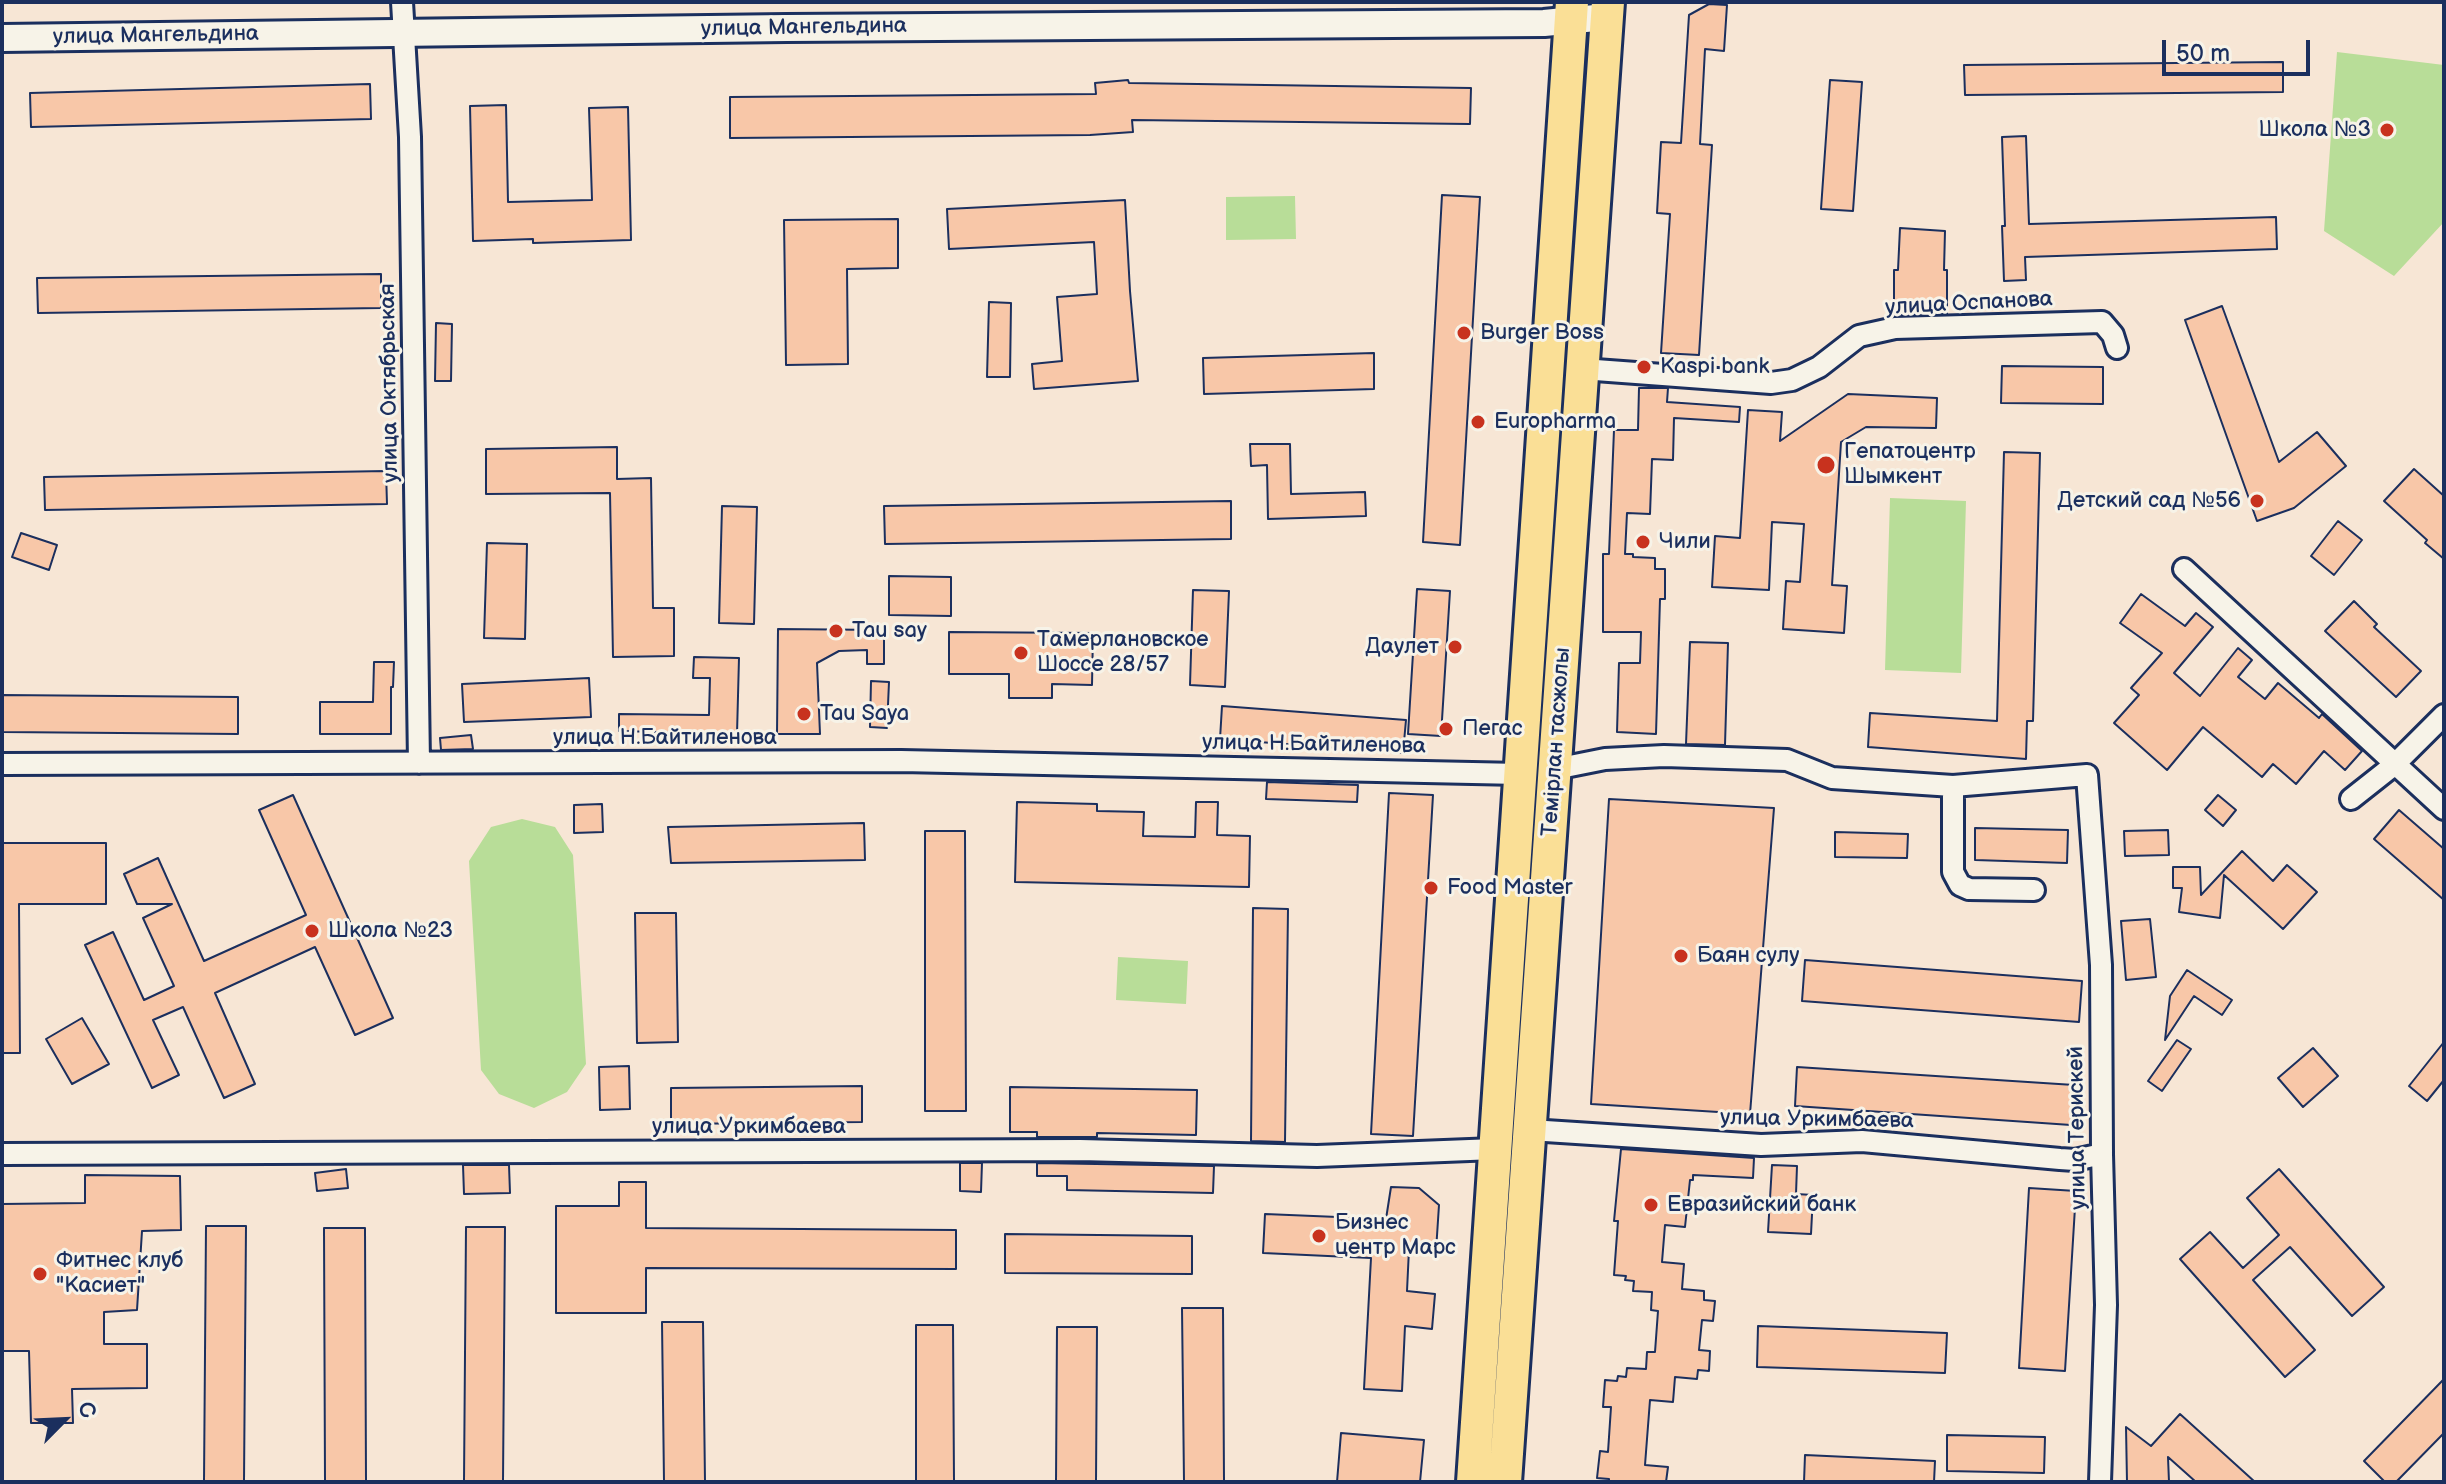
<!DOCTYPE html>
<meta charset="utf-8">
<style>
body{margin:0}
#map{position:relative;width:2446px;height:1484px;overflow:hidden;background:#f7e6d5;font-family:"Balsamiq Sans",sans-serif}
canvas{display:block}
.frame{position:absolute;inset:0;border:4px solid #1b2f5e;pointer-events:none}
.north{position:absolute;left:24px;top:1380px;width:80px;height:80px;-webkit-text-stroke:6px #f7f3e8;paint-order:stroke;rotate:66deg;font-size:22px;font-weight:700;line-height:32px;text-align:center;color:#1b2f5e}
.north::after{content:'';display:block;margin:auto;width:28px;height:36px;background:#1b2f5e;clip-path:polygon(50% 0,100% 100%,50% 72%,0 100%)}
.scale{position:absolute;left:2162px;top:40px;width:148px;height:36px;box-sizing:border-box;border:4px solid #1b2f5e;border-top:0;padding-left:10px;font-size:24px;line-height:28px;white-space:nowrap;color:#1b2f5e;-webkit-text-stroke:6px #f7f3e8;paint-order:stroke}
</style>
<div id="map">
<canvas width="2446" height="1484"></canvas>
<div class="frame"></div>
<div class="north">С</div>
<div class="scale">50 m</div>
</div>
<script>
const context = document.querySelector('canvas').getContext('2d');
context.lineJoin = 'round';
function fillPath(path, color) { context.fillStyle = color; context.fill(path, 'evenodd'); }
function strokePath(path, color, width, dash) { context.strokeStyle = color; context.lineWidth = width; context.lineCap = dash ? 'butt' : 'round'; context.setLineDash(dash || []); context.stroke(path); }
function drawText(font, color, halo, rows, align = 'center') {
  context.font = font + ' "Balsamiq Sans",sans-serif'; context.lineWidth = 6; context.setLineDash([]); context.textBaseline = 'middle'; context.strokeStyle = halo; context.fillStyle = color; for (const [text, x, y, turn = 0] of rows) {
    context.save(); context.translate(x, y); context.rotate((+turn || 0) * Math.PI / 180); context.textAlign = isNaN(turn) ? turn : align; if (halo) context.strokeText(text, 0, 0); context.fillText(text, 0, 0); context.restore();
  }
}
fillPath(new Path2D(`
 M 2337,52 L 2444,65 L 2444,222 L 2394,276 L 2324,231 Z
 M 1295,196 L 1296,239 L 1226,240 L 1226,197 Z
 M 1890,498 L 1966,501 L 1961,673 L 1885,670 Z
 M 522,819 L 555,827 L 573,855 L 586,1064 L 567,1092 L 534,1108 L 499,1094 L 481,1070 L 469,861 L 491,827 Z
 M 1118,957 L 1188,961 L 1186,1004 L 1116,1000 Z`), '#b8dd98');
const building = new Path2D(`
 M 1709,4 L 1727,5 L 1724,51 L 1705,49 L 1700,144 L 1712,145 L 1699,355 L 1661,353 L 1670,214 L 1657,213 L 1661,142 L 1681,143 L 1689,15 Z
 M 2283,62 L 2283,92 L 1965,95 L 1964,65 Z
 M 1128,80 L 1129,83 L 1471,88 L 1470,124 L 1132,120 L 1133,132 L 1090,135 L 730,138 L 730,97 L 1096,94 L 1095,83 Z
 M 1830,80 L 1862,82 L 1853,211 L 1821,209 Z
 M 370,84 L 371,119 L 31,127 L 30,93 Z
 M 506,105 L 508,202 L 592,200 L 589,108 L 628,107 L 631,240 L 533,243 L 533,239 L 473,241 L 470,106 Z
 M 2026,136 L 2029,224 L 2276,217 L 2277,249 L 2025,257 L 2026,280 L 2004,281 L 2002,226 L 2005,226 L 2002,137 Z
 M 1442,195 L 1480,197 L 1460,545 L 1423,542 Z
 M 1125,200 L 1130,291 L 1138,381 L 1034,389 L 1032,364 L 1062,361 L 1057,297 L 1097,294 L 1094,242 L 949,249 L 947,209 Z
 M 898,219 L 898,268 L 847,269 L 848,364 L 786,365 L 784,220 Z
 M 1900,228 L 1945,231 L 1944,270 L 1947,270 L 1947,314 L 1894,314 L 1894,270 L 1898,270 Z
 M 381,274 L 381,308 L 38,313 L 37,278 Z
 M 989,302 L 1011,303 L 1010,377 L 987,377 Z
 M 2222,306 L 2279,462 L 2317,432 L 2346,466 L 2294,508 L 2257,521 L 2185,320 Z
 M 436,323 L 452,324 L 451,381 L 435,381 Z
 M 1374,353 L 1374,389 L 1204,394 L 1203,358 Z
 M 2002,366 L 2103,367 L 2103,404 L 2001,403 Z
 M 1639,388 L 1668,388 L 1667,402 L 1740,407 L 1739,422 L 1674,418 L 1673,460 L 1652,459 L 1650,514 L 1627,513 L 1625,554 L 1633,554 L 1633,557 L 1655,558 L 1655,569 L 1665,569 L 1665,599 L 1660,599 L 1656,734 L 1617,732 L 1619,663 L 1640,663 L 1641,632 L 1603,632 L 1603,554 L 1609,554 L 1614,430 L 1638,430 Z
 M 1848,394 L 1937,398 L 1936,428 L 1866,427 L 1841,442 L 1832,585 L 1847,586 L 1844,633 L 1783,629 L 1786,581 L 1800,582 L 1804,524 L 1772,522 L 1769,590 L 1712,587 L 1715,536 L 1740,538 L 1748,410 L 1782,412 L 1780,441 Z
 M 1250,444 L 1290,444 L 1291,494 L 1365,492 L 1366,516 L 1268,519 L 1267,465 L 1251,466 Z
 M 617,447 L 617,479 L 651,478 L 653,608 L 674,608 L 674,656 L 613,657 L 610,493 L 486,494 L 486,449 Z
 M 2004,452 L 2040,453 L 2033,721 L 2027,721 L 2026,759 L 1868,747 L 1870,713 L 1997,721 Z
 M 2414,469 L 2444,496 L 2444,559 L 2425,543 L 2427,540 L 2384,501 Z
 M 386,471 L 387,504 L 45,510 L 44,477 Z
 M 1231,501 L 1231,539 L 885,544 L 884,506 Z
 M 722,506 L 757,507 L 754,624 L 719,623 Z
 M 2338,521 L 2362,540 L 2334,575 L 2311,556 Z
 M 21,533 L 57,545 L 49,570 L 12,557 Z
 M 487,543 L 527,544 L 525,639 L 484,638 Z
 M 889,576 L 951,577 L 951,616 L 889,615 Z
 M 1417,589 L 1450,591 L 1441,736 L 1408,734 Z
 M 1193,590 L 1229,591 L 1225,687 L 1190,685 Z
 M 2141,594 L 2185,626 L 2196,613 L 2213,627 L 2174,673 L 2200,696 L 2238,648 L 2252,660 L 2238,677 L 2265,699 L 2278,683 L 2319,718 L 2322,714 L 2362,751 L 2345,770 L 2324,751 L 2296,784 L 2273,764 L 2262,777 L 2203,727 L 2167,770 L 2114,723 L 2139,695 L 2131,688 L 2162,653 L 2120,623 Z
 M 2354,601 L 2377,624 L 2374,627 L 2421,671 L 2396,697 L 2325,631 Z
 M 778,629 L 884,630 L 884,664 L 867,664 L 867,650 L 839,651 L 817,663 L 820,734 L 777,734 Z
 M 949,632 L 1093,633 L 1092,685 L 1052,684 L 1052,698 L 1009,698 L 1009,674 L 949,674 Z
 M 1690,642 L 1728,643 L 1725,745 L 1686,744 Z
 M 694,657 L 739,658 L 737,734 L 619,731 L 619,714 L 709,715 L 710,678 L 693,678 Z
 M 374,662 L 394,662 L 393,687 L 391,687 L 391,734 L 320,734 L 320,702 L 373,702 Z
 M 589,678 L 591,717 L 464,722 L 462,684 Z
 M 871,681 L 889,682 L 887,728 L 870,727 Z
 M 2,695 L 238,697 L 238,734 L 2,732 Z
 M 1222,706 L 1406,720 L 1403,753 L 1220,739 Z
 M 471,735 L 473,749 L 441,750 L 440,738 Z
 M 1267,782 L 1358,785 L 1357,802 L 1266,799 Z
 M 1389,793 L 1433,795 L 1413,1136 L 1371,1134 Z
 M 293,795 L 393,1018 L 355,1035 L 315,947 L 215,993 L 255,1084 L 224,1098 L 183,1007 L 153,1020 L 179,1075 L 152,1088 L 85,945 L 113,932 L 144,1000 L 174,986 L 143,918 L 172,904 L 137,904 L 124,874 L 158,858 L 204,961 L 306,915 L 259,810 Z
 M 2218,795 L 2236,810 L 2223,826 L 2205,810 Z
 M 1609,799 L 1774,808 L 1750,1114 L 1591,1104 Z
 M 1017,802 L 1097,804 L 1097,811 L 1144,812 L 1143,836 L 1195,837 L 1196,802 L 1218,802 L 1217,835 L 1250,836 L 1249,887 L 1015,882 Z
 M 602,804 L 603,832 L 574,833 L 574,805 Z
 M 2399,810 L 2444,849 L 2444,900 L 2374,839 Z
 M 864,823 L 865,860 L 671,863 L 668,827 Z
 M 1975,828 L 2068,830 L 2067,863 L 1975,860 Z
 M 2168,830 L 2169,855 L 2125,856 L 2124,831 Z
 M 925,831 L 965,831 L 966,1111 L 925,1111 Z
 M 1835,832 L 1908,834 L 1907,858 L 1835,857 Z
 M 2,843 L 106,843 L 106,904 L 19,904 L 20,1053 L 2,1053 Z
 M 2242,851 L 2273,881 L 2287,865 L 2317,892 L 2283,929 L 2224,875 L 2220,918 L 2179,912 L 2182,888 L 2173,888 L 2173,867 L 2200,867 L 2201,895 Z
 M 1253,908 L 1288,909 L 1285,1142 L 1251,1141 Z
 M 635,913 L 676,913 L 678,1042 L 637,1043 Z
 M 2150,919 L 2156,977 L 2126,980 L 2121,921 Z
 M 1805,960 L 2082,981 L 2079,1022 L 1802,1001 Z
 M 2187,970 L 2232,1000 L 2222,1015 L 2194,996 L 2165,1040 L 2170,996 Z
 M 82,1018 L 109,1064 L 72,1084 L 46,1039 Z
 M 2177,1040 L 2191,1049 L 2162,1091 L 2148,1081 Z
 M 2444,1042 L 2444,1080 L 2427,1101 L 2409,1086 Z
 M 2313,1048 L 2338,1076 L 2303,1107 L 2278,1078 Z
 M 629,1066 L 630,1109 L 600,1110 L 599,1067 Z
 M 1797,1067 L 2074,1085 L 2071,1125 L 1795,1106 Z
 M 862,1086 L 862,1122 L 671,1124 L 671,1088 Z
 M 1010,1087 L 1197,1090 L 1196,1135 L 1097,1133 L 1097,1137 L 1037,1137 L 1037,1132 L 1010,1132 Z
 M 1621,1149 L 1754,1158 L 1753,1178 L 1693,1175 L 1693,1180 L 1690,1180 L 1685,1227 L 1665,1225 L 1662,1262 L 1684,1264 L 1682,1289 L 1704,1291 L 1704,1300 L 1715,1301 L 1713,1321 L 1702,1320 L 1699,1350 L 1710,1351 L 1709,1371 L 1698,1370 L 1697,1379 L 1675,1377 L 1673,1402 L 1650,1400 L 1645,1465 L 1668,1467 L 1666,1482 L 1609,1482 L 1609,1479 L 1597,1478 L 1600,1451 L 1608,1452 L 1611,1407 L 1603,1407 L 1605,1380 L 1617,1381 L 1618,1376 L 1626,1377 L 1627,1368 L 1646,1369 L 1647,1352 L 1655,1352 L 1658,1311 L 1651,1310 L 1652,1292 L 1633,1291 L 1634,1281 L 1625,1280 L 1626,1276 L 1614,1275 L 1618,1221 L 1614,1221 Z
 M 960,1163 L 982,1163 L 981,1192 L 960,1191 Z
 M 1037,1163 L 1214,1166 L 1213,1193 L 1067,1190 L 1067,1176 L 1037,1176 Z
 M 463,1165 L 509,1165 L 510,1193 L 464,1194 Z
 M 1772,1165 L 1797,1166 L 1796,1194 L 1813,1195 L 1811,1234 L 1768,1232 Z
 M 346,1169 L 348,1188 L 317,1191 L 315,1173 Z
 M 2279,1169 L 2384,1287 L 2352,1316 L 2290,1247 L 2253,1280 L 2315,1350 L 2285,1377 L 2180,1259 L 2210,1232 L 2243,1268 L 2279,1235 L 2247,1198 Z
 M 85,1175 L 180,1176 L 181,1230 L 142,1231 L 137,1310 L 104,1312 L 104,1344 L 147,1344 L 147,1388 L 72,1389 L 73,1423 L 31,1423 L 29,1351 L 2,1351 L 2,1204 L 85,1203 Z
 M 619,1182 L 646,1182 L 646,1228 L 956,1230 L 956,1269 L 646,1268 L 646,1313 L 556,1313 L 556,1206 L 619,1206 Z
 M 1391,1187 L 1419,1188 L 1439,1205 L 1436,1251 L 1409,1249 L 1407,1291 L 1435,1294 L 1432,1329 L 1405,1326 L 1402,1391 L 1364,1389 L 1371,1258 L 1263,1253 L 1265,1214 L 1386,1219 Z
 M 2029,1188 L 2076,1191 L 2065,1371 L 2019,1368 Z
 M 206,1226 L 246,1226 L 244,1482 L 204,1482 Z
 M 466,1227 L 505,1227 L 503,1482 L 464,1482 Z
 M 324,1228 L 365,1228 L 366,1482 L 325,1482 Z
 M 1005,1234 L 1192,1236 L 1192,1274 L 1005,1273 Z
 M 1182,1308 L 1223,1308 L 1224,1482 L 1184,1482 Z
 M 662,1322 L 703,1322 L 705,1482 L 664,1482 Z
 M 916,1325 L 953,1325 L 954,1482 L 916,1482 Z
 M 1758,1326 L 1947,1333 L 1945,1373 L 1757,1367 Z
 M 1057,1327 L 1097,1327 L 1096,1482 L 1056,1482 Z
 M 2444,1379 L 2444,1433 L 2396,1482 L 2385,1482 L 2364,1461 Z
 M 2180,1414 L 2255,1482 L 2196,1482 L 2168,1457 L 2169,1482 L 2127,1482 L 2126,1427 L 2151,1446 Z
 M 1341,1433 L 1424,1440 L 1420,1482 L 1337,1482 Z
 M 1947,1435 L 2045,1437 L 2044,1473 L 1947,1471 Z
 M 1805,1455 L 1935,1461 L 1934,1482 L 1804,1482 Z`);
fillPath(building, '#f8c7a8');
strokePath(building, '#1b2f5e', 2);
const minor = new Path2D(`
 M 402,2 L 410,137 L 419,763
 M 1582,369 L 1771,383 L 1792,380 L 1819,367 L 1859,336 L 1895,328 L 2102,322 L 2113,335 L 2117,348
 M 2184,569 L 2444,809
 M 2,764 L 901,761 L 1520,774
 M 1555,769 L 1605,759 L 1664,756 L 1787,760 L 1832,778 L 1953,786 L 2087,775 L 2101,965 L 2102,1154 L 2106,1305 L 2100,1482
 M 1953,786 L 1953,872 L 1960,885 L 1969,889 L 2034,890
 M 2351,799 L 2394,765 L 2444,715
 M 1530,1130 L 1761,1145 L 1862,1141 L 2060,1159 L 2075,1160 L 2102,1154
 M 2,1154 L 1080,1150 L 1317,1156 L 1495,1149`);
const tertiary = new Path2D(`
 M 2,38 L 787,28 L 1544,23 L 1606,17`);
const primary = new Path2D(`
 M 1473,1482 L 1572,2
 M 1505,1482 L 1608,2`);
strokePath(minor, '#1b2f5e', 26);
strokePath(tertiary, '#1b2f5e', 32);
strokePath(primary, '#1b2f5e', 38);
strokePath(minor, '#f7f3e8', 20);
strokePath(tertiary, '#f7f3e8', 26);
strokePath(primary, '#fadf96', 32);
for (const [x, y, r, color] of [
 [2387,130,8,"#c8321e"],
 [1464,333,8,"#c8321e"],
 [1644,367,8,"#c8321e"],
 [1478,422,8,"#c8321e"],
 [1826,465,10,"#c8321e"],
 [2257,501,8,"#c8321e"],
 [1643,542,8,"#c8321e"],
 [836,631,8,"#c8321e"],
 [1455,647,8,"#c8321e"],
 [1021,653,8,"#c8321e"],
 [804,714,8,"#c8321e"],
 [1446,729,8,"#c8321e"],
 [1431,888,8,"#c8321e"],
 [312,931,8,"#c8321e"],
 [1681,956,8,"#c8321e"],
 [1651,1205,8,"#c8321e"],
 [1319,1236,8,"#c8321e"],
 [40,1274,8,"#c8321e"]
]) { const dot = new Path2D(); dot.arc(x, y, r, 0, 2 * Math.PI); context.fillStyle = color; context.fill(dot); strokePath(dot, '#f7f3e8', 3); }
drawText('22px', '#1b2f5e', '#f7f3e8', [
 ["улица Мангельдина",804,28,-1],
 ["улица Мангельдина",156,36,-1],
 ["улица Оспанова",1969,304,-3],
 ["улица Октябрьская",390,383,-91],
 ["улица Н.Байтиленова",665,738],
 ["Темірлан тасжолы",1557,742,-86],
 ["улица Н.Байтиленова",1314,745,1],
 ["улица Уркимбаева",1817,1120,1],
 ["улица Уркимбаева",749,1127],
 ["улица Терискей",2078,1128,-91]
]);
drawText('22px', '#1b2f5e', '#f7f3e8', [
 ["Школа №3",2371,130,"right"],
 ["Burger Boss",1480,333],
 ["Kaspi bank",1660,367],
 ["Europharma",1494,422],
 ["Гепатоцентр",1844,452],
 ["Шымкент",1844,477],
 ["Детский сад №56",2241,501,"right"],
 ["Чили",1659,542],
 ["Tau say",852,631],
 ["Тамерлановское",1037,640],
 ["Шоссе 28/57",1037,665],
 ["Даулет",1439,647,"right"],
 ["Tau Saya",820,714],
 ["Пегас",1462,729],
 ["Food Master",1447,888],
 ["Школа №23",328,931],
 ["Баян сулу",1697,956],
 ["Евразийский банк",1667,1205],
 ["Бизнес",1335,1223],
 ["центр Марс",1335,1248],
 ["Фитнес клуб",56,1261],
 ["\"Касиет\"",56,1286]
], 'left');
</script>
